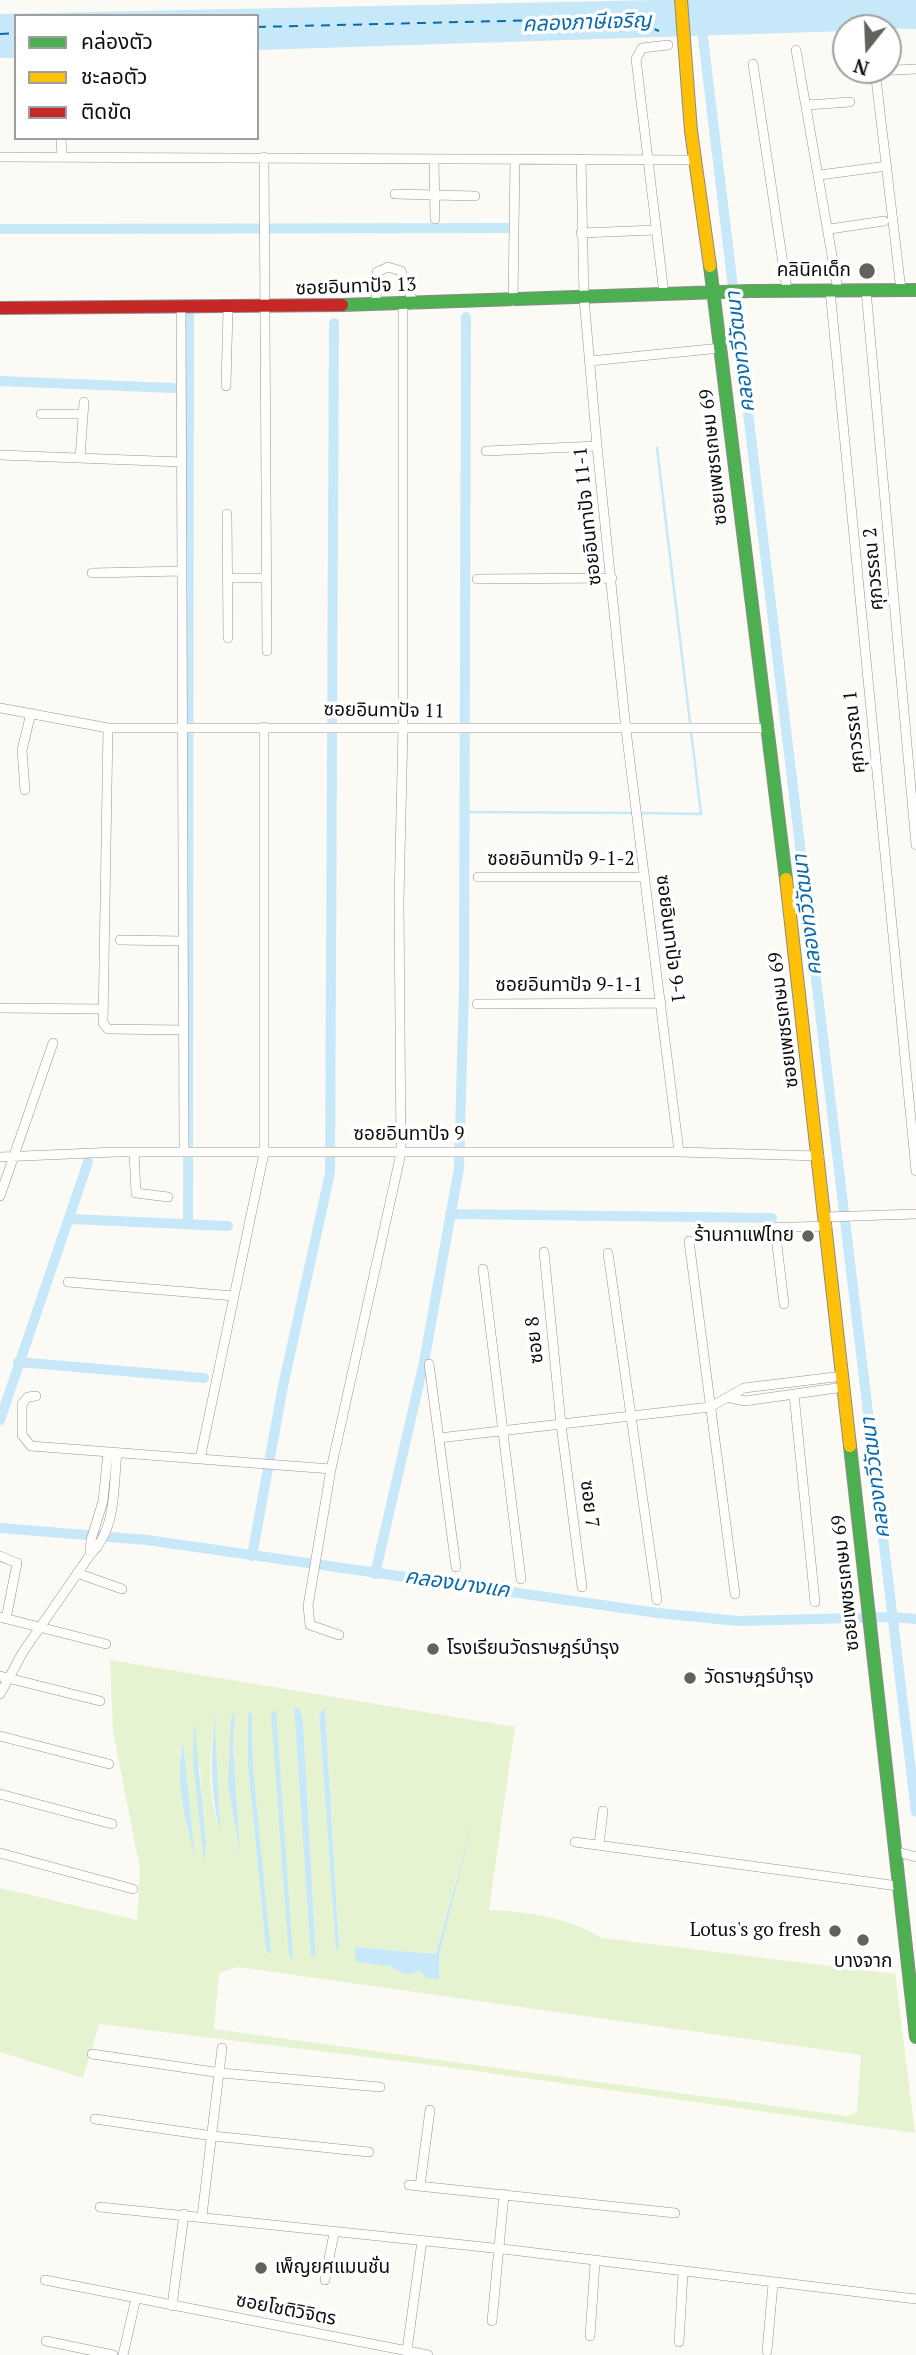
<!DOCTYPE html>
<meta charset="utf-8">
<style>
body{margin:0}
#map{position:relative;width:916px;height:2355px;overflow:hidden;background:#fcfaf4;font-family:"PT Serif","Noto Sans Thai",serif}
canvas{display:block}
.legend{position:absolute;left:14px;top:14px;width:245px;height:126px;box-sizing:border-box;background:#fff;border:2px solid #9f9f9f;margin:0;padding:9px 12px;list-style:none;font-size:21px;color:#0e0e0e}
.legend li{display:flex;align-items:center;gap:14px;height:35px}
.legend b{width:35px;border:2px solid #9f9f9f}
.north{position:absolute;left:832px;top:14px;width:70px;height:70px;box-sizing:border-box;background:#fff;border:2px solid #9f9f9f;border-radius:50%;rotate:198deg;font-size:19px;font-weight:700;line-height:28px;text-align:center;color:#0e0e0e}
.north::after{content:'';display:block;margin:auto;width:24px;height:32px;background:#61615e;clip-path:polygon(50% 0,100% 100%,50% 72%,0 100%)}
</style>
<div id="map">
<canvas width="916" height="2355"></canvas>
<ul class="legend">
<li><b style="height:9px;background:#4caf50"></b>คล่องตัว</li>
<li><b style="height:9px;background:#ffc107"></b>ชะลอตัว</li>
<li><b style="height:9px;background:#c62828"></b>ติดขัด</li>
</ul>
<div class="north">N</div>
</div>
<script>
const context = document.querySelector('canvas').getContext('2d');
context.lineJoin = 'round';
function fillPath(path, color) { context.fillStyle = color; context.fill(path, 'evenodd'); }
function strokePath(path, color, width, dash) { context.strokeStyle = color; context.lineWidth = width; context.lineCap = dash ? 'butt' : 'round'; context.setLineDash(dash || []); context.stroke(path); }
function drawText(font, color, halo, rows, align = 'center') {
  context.font = font + ' "PT Serif","Noto Sans Thai",serif'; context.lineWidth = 7; context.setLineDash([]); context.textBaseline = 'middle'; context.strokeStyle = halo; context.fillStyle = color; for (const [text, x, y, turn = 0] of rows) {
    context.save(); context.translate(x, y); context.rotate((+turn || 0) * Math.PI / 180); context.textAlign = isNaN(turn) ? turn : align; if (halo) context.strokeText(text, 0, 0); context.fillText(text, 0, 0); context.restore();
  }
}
fillPath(new Path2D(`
 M 110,1660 L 515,1727 L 489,1910 C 527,1911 568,1918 602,1938 L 895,1974 L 915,2133 L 432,2065 L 99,2024 L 83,2078 L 0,2052 L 0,1888 L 137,1920 L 140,1869 L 113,1731 ZM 294,1707 L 300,1709 L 303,1721 L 316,1957 L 312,1956 ZM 325,1710 L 339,1947 L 336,1949 L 319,1713 ZM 235,1713 L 233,1748 L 239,1849 L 228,1786 ZM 252,1713 L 253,1767 L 270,1953 L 266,1950 L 248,1766 ZM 214,1723 L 219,1828 C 208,1794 209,1758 214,1723 ZM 183,1745 L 194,1851 L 187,1826 L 180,1755 ZM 194,1761 L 200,1769 L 204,1858 L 204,1857 ZM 468,1834 L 439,1955 L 439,1979 L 420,1971 L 406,1975 L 389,1966 L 357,1962 L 356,1947 L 436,1954 ZM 238,1967 L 861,2055 L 857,2112 L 847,2116 L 214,2029 L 219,1973 Z`), '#e6f3d1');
fillPath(new Path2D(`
 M 655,0 L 916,0 L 916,29 L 846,28 L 846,31 L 257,50 L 257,16 L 16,16 L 16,58 L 0,58 L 0,14 Z
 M 294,1707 L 300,1709 L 303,1721 L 316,1958 L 311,1956 Z
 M 325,1709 L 339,1948 L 336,1950 L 319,1713 Z
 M 276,1710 L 293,1958 L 289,1957 L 271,1712 Z
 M 235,1711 L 233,1748 L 240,1854 L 228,1786 L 231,1718 Z
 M 248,1713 L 252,1713 L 253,1767 L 271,1954 L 266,1950 L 248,1766 Z
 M 215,1715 C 215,1754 219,1793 220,1832 C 210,1792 210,1756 215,1715 Z
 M 194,1719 L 206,1844 L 204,1862 L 193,1761 Z
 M 183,1742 L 195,1857 C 186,1823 174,1777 183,1742 Z
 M 475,1811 L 439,1955 L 439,1980 L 426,1977 L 420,1971 L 406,1975 L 389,1966 L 356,1962 L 355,1947 L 436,1954 Z`), '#c6e8f9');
strokePath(new Path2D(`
 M 464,812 L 632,813
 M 639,813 L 701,814 L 657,448`), '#c6e8f9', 2.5);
strokePath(new Path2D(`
 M 701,21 L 916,1812
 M 0,229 L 508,228
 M 0,381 L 173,388
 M 450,1214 L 772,1218
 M 71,1219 L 228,1226
 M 188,1224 L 189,316
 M 18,1362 L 204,1378
 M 0,1420 L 88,1162
 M 0,1528 L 147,1540 L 658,1613 L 738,1621 L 894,1617 L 916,1619
 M 252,1556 L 283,1386 L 330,1173 L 334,323
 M 375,1574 L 424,1362 L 459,1168 L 464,989 L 466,317`), '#c6e8f9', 10);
strokePath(new Path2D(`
 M 257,27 L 627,18 L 659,31
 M 0,34 L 16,33`), '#0c69ac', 2, [9, 7]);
const street = new Path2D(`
 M 796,50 L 838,290
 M 753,64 L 787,290
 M 875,70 L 901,290
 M 875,71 L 916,69
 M 807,105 L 850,102
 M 61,138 L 62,157
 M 0,157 L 693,160
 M 264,157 L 267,651
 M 434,159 L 435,219
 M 581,159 L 584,298 L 597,446 L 626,730 L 679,1152
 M 820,175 L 887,166
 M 395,194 L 475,196
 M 830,229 L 884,221
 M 581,233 L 656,230
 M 830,290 L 916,1171
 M 866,290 L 916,845
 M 664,294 L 636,59 L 642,48 L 668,45
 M 513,301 L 515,159
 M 376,305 L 377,272 L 388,267 L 401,271 L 414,304
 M 181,309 L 184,1152
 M 590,361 L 721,348
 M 226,386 L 228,309
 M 41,414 L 83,414
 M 486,451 L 597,446
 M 0,455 L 182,462
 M 80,458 L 84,402
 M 227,514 L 228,638
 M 92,573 L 182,571
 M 227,578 L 267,578
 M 477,579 L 612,578
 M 0,708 L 108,728 L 769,728
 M 108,728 L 103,1023 L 108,1029 L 183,1030
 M 25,790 L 22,750 L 31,713
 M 478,877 L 645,877
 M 120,940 L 183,941
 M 477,1004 L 661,1003
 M 0,1008 L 102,1009
 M 134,1152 L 136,1193 L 168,1197
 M 0,1157 L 116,1152 L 679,1152 L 819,1156
 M 0,1196 L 53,1043
 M 826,1217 L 916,1214
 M 764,1228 L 827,1226
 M 775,1228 L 784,1304
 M 689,1241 L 735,1594
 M 544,1252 L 561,1424 L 582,1587
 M 608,1253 L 657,1600
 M 483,1269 L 521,1579
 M 68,1282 L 234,1296
 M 429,1364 L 456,1567
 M 794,1395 L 815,1602
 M 36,1396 L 28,1397 L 22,1404 L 22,1435 L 31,1446 L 331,1469
 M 731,1398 L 745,1401 L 844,1387
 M 439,1438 L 710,1407 L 744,1388 L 843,1376
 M 200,1459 L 264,1153 L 264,727
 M 90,1555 L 91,1540 L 103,1501 L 108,1452
 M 0,1556 L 17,1563 L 6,1619
 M 77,1573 L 122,1589
 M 0,1617 L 106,1644
 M 339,1635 L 310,1625 L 308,1606 L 331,1469 L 401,1153 L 399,900 L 403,728 L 403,305
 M 0,1676 L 100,1701
 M 0,1694 L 23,1652 L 90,1555 C 117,1529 113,1488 117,1453
 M 0,1736 L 109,1764
 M 0,1794 L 112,1824
 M 575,1842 L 898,1886
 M 599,1845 L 603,1811
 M 894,1851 L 916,1857
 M 0,1853 L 133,1889
 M 92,2054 L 221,2073 L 380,2087
 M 95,2119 L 213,2136 L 369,2152
 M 409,2185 L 675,2213
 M 420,2186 L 430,2110
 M 100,2207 L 503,2249 L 916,2299
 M 202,2216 L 222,2048
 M 45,2280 L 428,2355
 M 325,2280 L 334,2233
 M 172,2306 L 184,2214
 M 492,2321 L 504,2194
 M 590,2336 L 595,2263
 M 46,2341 L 113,2355
 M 679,2342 L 683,2273
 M 407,2350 L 422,2241
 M 767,2351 L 773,2284
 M 123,2355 L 136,2298`);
const fast = new Path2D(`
 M 710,266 L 786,879
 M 342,305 L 750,291 L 916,290
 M 850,1446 L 916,2037`);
const slow = new Path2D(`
 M 681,0 L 691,131 L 710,266
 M 786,879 L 850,1446`);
const jam = new Path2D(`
 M 0,308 L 342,305`);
strokePath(street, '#959492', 10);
strokePath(fast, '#8c8b88', 14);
strokePath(slow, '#8c8b88', 14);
strokePath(jam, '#8c8b88', 14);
strokePath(street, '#fffefd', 9);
strokePath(fast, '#4caf50', 12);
strokePath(slow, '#ffc107', 12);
strokePath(jam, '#c62828', 12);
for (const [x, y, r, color] of [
 [867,271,9,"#61615e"],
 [808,1236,7,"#61615e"],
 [433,1649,7,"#61615e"],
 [690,1678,7,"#61615e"],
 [835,1931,7,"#61615e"],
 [863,1940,7,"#61615e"],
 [261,2268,7,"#61615e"]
]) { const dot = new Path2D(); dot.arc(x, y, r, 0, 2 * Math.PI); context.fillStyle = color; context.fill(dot); strokePath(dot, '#fff', 2.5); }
drawText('19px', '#0e0e0e', '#fff', [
 ["คลินิคเด็ก",851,271],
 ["ร้านกาแฟไทย",794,1236],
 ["โรงเรียนวัดราษฎร์บำรุง",447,1649,"left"],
 ["วัดราษฎร์บำรุง",704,1678,"left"],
 ["Lotus's go fresh",821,1931],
 ["บางจาก",863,1962,"center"],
 ["เพ็ญยศแมนชั่น",275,2268,"left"]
], 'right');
drawText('19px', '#0e0e0e', '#fff', [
 ["ซอยอินทาปัจ 13",356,287,-2],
 ["ซอยเพชรเกษม 69",714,457,-96],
 ["ซอยอินทาปัจ 11-1",588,516,-96],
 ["ศุภวรรณ 2",874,569,-95],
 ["ซอยอินทาปัจ 11",384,711,1],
 ["ศุภวรรณ 1",855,732,-96],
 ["ซอยอินทาปัจ 9-1-2",561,860],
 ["ซอยอินทาปัจ 9-1",670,939,83],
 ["ซอยอินทาปัจ 9-1-1",569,986],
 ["ซอยเพชรเกษม 69",784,1020,-97],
 ["ซอยอินทาปัจ 9",409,1135],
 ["ซอย 8",535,1340,-96],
 ["ซอย 7",589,1504,83],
 ["ซอยเพชรเกษม 69",846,1583,-96],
 ["ซอยโชติวิจิตร",286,2310,11]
]);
drawText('italic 21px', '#0c69ac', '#fff', [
 ["คลองภาษีเจริญ",587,23,-2],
 ["คลองทวีวัฒนา",741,352,-97],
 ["คลองทวีวัฒนา",808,915,-97],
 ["คลองทวีวัฒนา",876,1478,-97],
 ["คลองบางแค",457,1584,8]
]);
</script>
